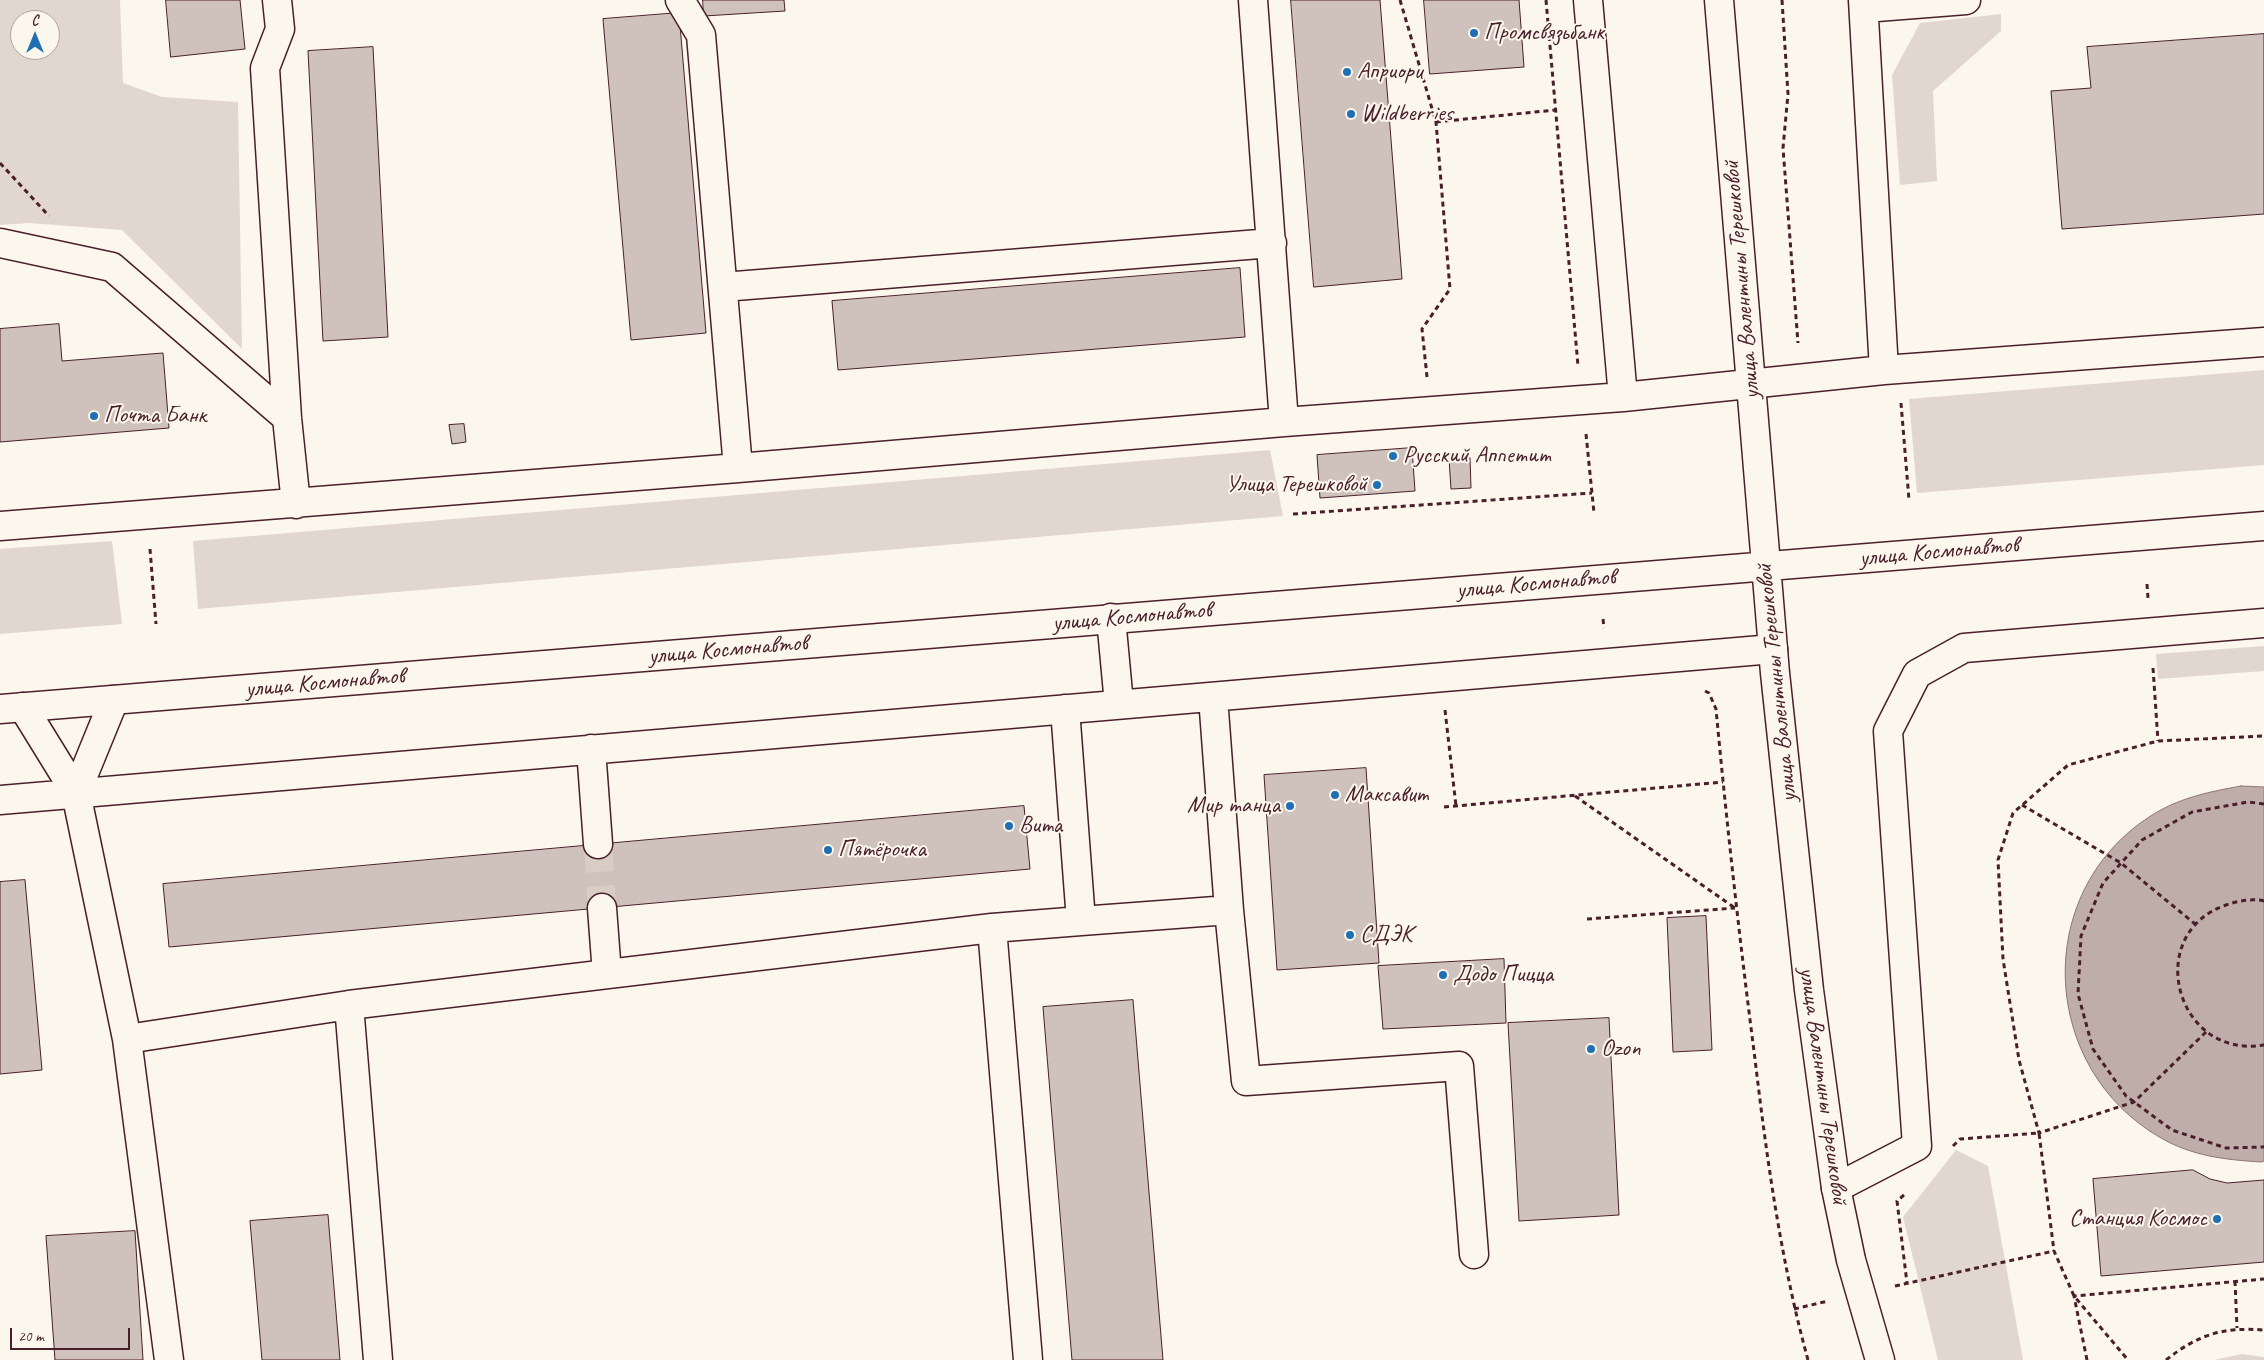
<!DOCTYPE html>
<meta charset="utf-8">
<style>
body{margin:0}
#map{position:relative;width:2264px;height:1360px;overflow:hidden;background:#fbf7ec;font-family:Caveat,sans-serif}
canvas{display:block}
.north{position:absolute;left:10px;top:10px;width:50px;height:50px;box-sizing:border-box;background:#fbf7ec;border:1px solid #b4a19f;border-radius:50%;rotate:0deg;font-size:14px;font-weight:700;line-height:20px;text-align:center;color:#4a1f2b}
.north::after{content:'';display:block;margin:auto;width:18px;height:22px;background:#1f6fb2;clip-path:polygon(50% 0,100% 100%,50% 72%,0 100%)}
.scale{position:absolute;left:10px;top:1328px;width:120px;height:22px;box-sizing:border-box;border:2px solid #4a1f2b;border-top:0;padding-left:6px;font-size:15px;line-height:18px;white-space:nowrap;color:#4a1f2b;-webkit-text-stroke:4px #fbf7ec;paint-order:stroke}
</style>
<div id="map">
<canvas width="2264" height="1360"></canvas>
<div class="north">С</div>
<div class="scale">20 m</div>
</div>
<script>
const context = document.querySelector('canvas').getContext('2d');
context.lineJoin = 'round';
function fillPath(path, color) { context.fillStyle = color; context.fill(path, 'evenodd'); }
function strokePath(path, color, width, dash) { context.strokeStyle = color; context.lineWidth = width; context.lineCap = dash ? 'butt' : 'round'; context.setLineDash(dash || []); context.stroke(path); }
function drawText(font, color, halo, rows, align = 'center') {
  context.font = font + ' Caveat,sans-serif'; context.lineWidth = 4; context.setLineDash([]); context.textBaseline = 'middle'; context.strokeStyle = halo; context.fillStyle = color; for (const [text, x, y, turn = 0] of rows) {
    context.save(); context.translate(x, y); context.rotate((+turn || 0) * Math.PI / 180); context.textAlign = isNaN(turn) ? turn : align; if (halo) context.strokeText(text, 0, 0); context.fillText(text, 0, 0); context.restore();
  }
}
fillPath(new Path2D(`
 M 0,0 L 120,0 L 123,83 L 162,97 L 238,102 L 242,349 L 122,230 L 29,223 L 0,225 ZM 20,20 L 50,20 L 50,50 L 20,50 Z
 M 2001,14 L 2001,31 L 1933,91 L 1937,181 L 1900,185 L 1892,75 L 1920,23 Z
 M 2264,370 L 2264,465 L 1917,493 L 1909,399 Z
 M 1270,450 L 1283,516 L 198,609 L 193,541 Z
 M 112,541 L 122,624 L 0,634 L 0,549 Z
 M 2264,646 L 2264,671 L 2158,679 L 2156,654 Z
 M 1956,1150 L 1988,1166 L 2023,1360 L 1938,1360 L 1903,1217 Z
 M 2242,1354 L 2264,1357 L 2264,1360 L 2214,1360 Z`), '#e2d7d0');
const water = new Path2D(`
 M 2241,786 L 2264,787 L 2264,1161 L 2262,1162 C 2226,1160 2192,1156 2161,1138 C 2040,1069 2031,894 2149,817 C 2178,798 2208,792 2241,786 Z`);
fillPath(water, '#bfadaa');
strokePath(water, '#907477', 1);
const building = new Path2D(`
 M 166,0 L 240,0 L 245,49 L 171,57 Z
 M 703,0 L 784,0 L 785,11 L 704,16 Z
 M 1291,0 L 1380,0 L 1402,279 L 1314,287 Z
 M 1424,0 L 1519,0 L 1524,67 L 1430,74 Z
 M 679,13 L 706,333 L 631,340 L 603,19 Z
 M 2264,34 L 2264,214 L 2062,229 L 2051,91 L 2091,88 L 2087,47 Z
 M 373,47 L 388,337 L 323,341 L 308,51 Z
 M 1240,268 L 1245,337 L 838,370 L 832,301 Z
 M 59,324 L 62,361 L 163,353 L 169,428 L 0,442 L 0,329 Z
 M 464,424 L 466,442 L 452,444 L 449,425 Z
 M 1412,448 L 1415,491 L 1320,498 L 1317,455 Z
 M 1470,458 L 1471,488 L 1451,489 L 1449,459 Z
 M 1366,768 L 1379,963 L 1277,970 L 1264,775 Z
 M 1024,806 L 1030,869 L 169,947 L 163,884 Z
 M 25,880 L 42,1070 L 0,1074 L 0,882 Z
 M 1706,916 L 1712,1050 L 1673,1052 L 1667,918 Z
 M 1504,959 L 1506,1023 L 1383,1029 L 1378,966 Z
 M 1133,1000 L 1163,1360 L 1072,1360 L 1043,1007 Z
 M 1609,1018 L 1619,1215 L 1519,1221 L 1508,1023 Z
 M 2193,1170 L 2210,1179 L 2227,1183 L 2264,1180 L 2264,1262 L 2101,1276 L 2093,1179 Z
 M 328,1215 L 340,1360 L 262,1360 L 250,1221 Z
 M 135,1231 L 143,1360 L 55,1360 L 46,1236 Z`);
fillPath(building, '#cfc2bc');
strokePath(building, '#4a1f2b', 1);
strokePath(new Path2D(`
 M 598,844 L 602,908`), '#d8ccc5', 28, [28, 14]);
const minor = new Path2D(`
 M 277,0 L 280,29 L 265,68 L 287,418 L 296,504
 M 680,0 L 701,35 L 738,468
 M 1253,0 L 1284,422
 M 1588,0 L 1623,397
 M 1863,0 L 1884,370
 M 1864,8 L 1966,0
 M 0,243 L 112,267 L 287,418
 M 723,287 L 1272,243
 M 0,526 L 738,468 L 1284,422 L 1623,397 L 1884,370 L 2264,342
 M 1111,618 L 1119,704
 M 1213,697 L 1229,910
 M 23,707 L 76,793 L 127,1039 L 169,1360
 M 591,749 L 598,844
 M 76,793 L 114,700
 M 0,800 L 1773,649
 M 602,908 L 607,974
 M 1081,921 L 1229,910 L 1246,1081 L 1459,1066 L 1474,1254
 M 992,928 L 1028,1360
 M 349,1005 L 378,1360
 M 127,1039 L 349,1005 L 992,928 L 1081,921 L 1065,709
 M 1836,1188 L 1917,1146 L 1888,731 L 1917,674 L 1964,648 L 2264,623`);
const major = new Path2D(`
 M 1719,0 L 1775,673 L 1809,990 L 1836,1188 L 1851,1260 L 1880,1360
 M 0,709 L 2264,526`);
strokePath(minor, '#4a1f2b', 31);
strokePath(major, '#4a1f2b', 31);
strokePath(new Path2D(`
 M 1400,0 L 1436,122 L 1450,289 L 1422,329 L 1427,377
 M 1546,0 L 1578,366
 M 1782,0 L 1788,94 L 1783,148 L 1798,343
 M 1436,122 L 1555,110
 M 0,163 L 49,216
 M 1901,403 L 1909,500
 M 1586,434 L 1594,513
 M 1293,514 L 1592,493
 M 150,549 L 156,624
 M 2147,584 L 2148,598
 M 1603,619 L 1604,628
 M 2153,668 L 2158,741
 M 1705,691 L 1709,693 L 1716,709 C 1727,826 1740,943 1755,1059 C 1767,1160 1781,1262 1808,1360
 M 1445,710 L 1456,806
 M 1575,796 L 1735,908
 M 2264,804 L 2248,802 L 2192,812 L 2142,840 L 2103,883 L 2081,936 L 2078,994 L 2093,1049 L 2126,1096 L 2172,1130 L 2226,1148 L 2264,1147
 M 2022,805 L 2121,863 L 2195,924
 M 1444,807 L 1723,782
 M 2264,901 C 2252,898 2238,901 2226,905 C 2142,934 2176,1060 2264,1045
 M 1587,919 L 1735,908
 M 2206,1032 L 2134,1102 L 2039,1133 L 2019,1060 L 2003,959 L 1998,860 L 2013,813 L 2068,765 L 2158,741 L 2264,736
 M 1953,1146 L 1960,1139 L 2039,1133 L 2054,1251 L 2074,1296 L 2128,1360
 M 1904,1195 L 1897,1201 L 1907,1283
 M 2235,1281 L 2237,1328
 M 1895,1286 L 2054,1251
 M 1794,1309 L 1828,1301
 M 2087,1360 L 2074,1296 L 2264,1279
 M 2166,1360 C 2199,1334 2223,1327 2264,1330`), '#4a1f2b', 3, [5, 4]);
strokePath(minor, '#fbf7ec', 28);
strokePath(major, '#fbf7ec', 28);
for (const [x, y, r, color] of [
 [1474,33,5,"#1f6fb2"],
 [1347,72,5,"#1f6fb2"],
 [1351,114,5,"#1f6fb2"],
 [94,416,5,"#1f6fb2"],
 [1393,456,5,"#1f6fb2"],
 [1377,485,5,"#1f6fb2"],
 [1335,795,5,"#1f6fb2"],
 [1290,806,5,"#1f6fb2"],
 [1009,826,5,"#1f6fb2"],
 [828,850,5,"#1f6fb2"],
 [1350,935,5,"#1f6fb2"],
 [1443,975,5,"#1f6fb2"],
 [1591,1049,5,"#1f6fb2"],
 [2217,1219,5,"#1f6fb2"]
]) { const dot = new Path2D(); dot.arc(x, y, r, 0, 2 * Math.PI); context.fillStyle = color; context.fill(dot); strokePath(dot, '#fbf7ec', 2); }
drawText('24px', '#4a1f2b', '#fbf7ec', [
 ["Промсвязьбанк",1484,33],
 ["Априори",1357,72],
 ["Wildberries",1361,114],
 ["Почта Банк",104,416],
 ["Русский Аппетит",1403,456],
 ["Улица Терешковой",1367,485,"right"],
 ["Максавит",1345,795],
 ["Мир танца",1280,806,"right"],
 ["Вита",1019,826],
 ["Пятёрочка",838,850],
 ["СДЭК",1360,935],
 ["Додо Пицца",1453,975],
 ["Ozon",1601,1049],
 ["Станция Космос",2207,1219,"right"]
], 'left');
drawText('24px', '#4a1f2b', '#fbf7ec', [
 ["улица Валентины Терешковой",1742,280,-95],
 ["улица Космонавтов",1939,552,-5],
 ["улица Космонавтов",1536,584,-5],
 ["улица Космонавтов",1132,617,-5],
 ["улица Космонавтов",728,650,-5],
 ["улица Космонавтов",325,683,-5],
 ["улица Валентины Терешковой",1777,683,-96],
 ["улица Валентины Терешковой",1823,1086,82]
]);
</script>
